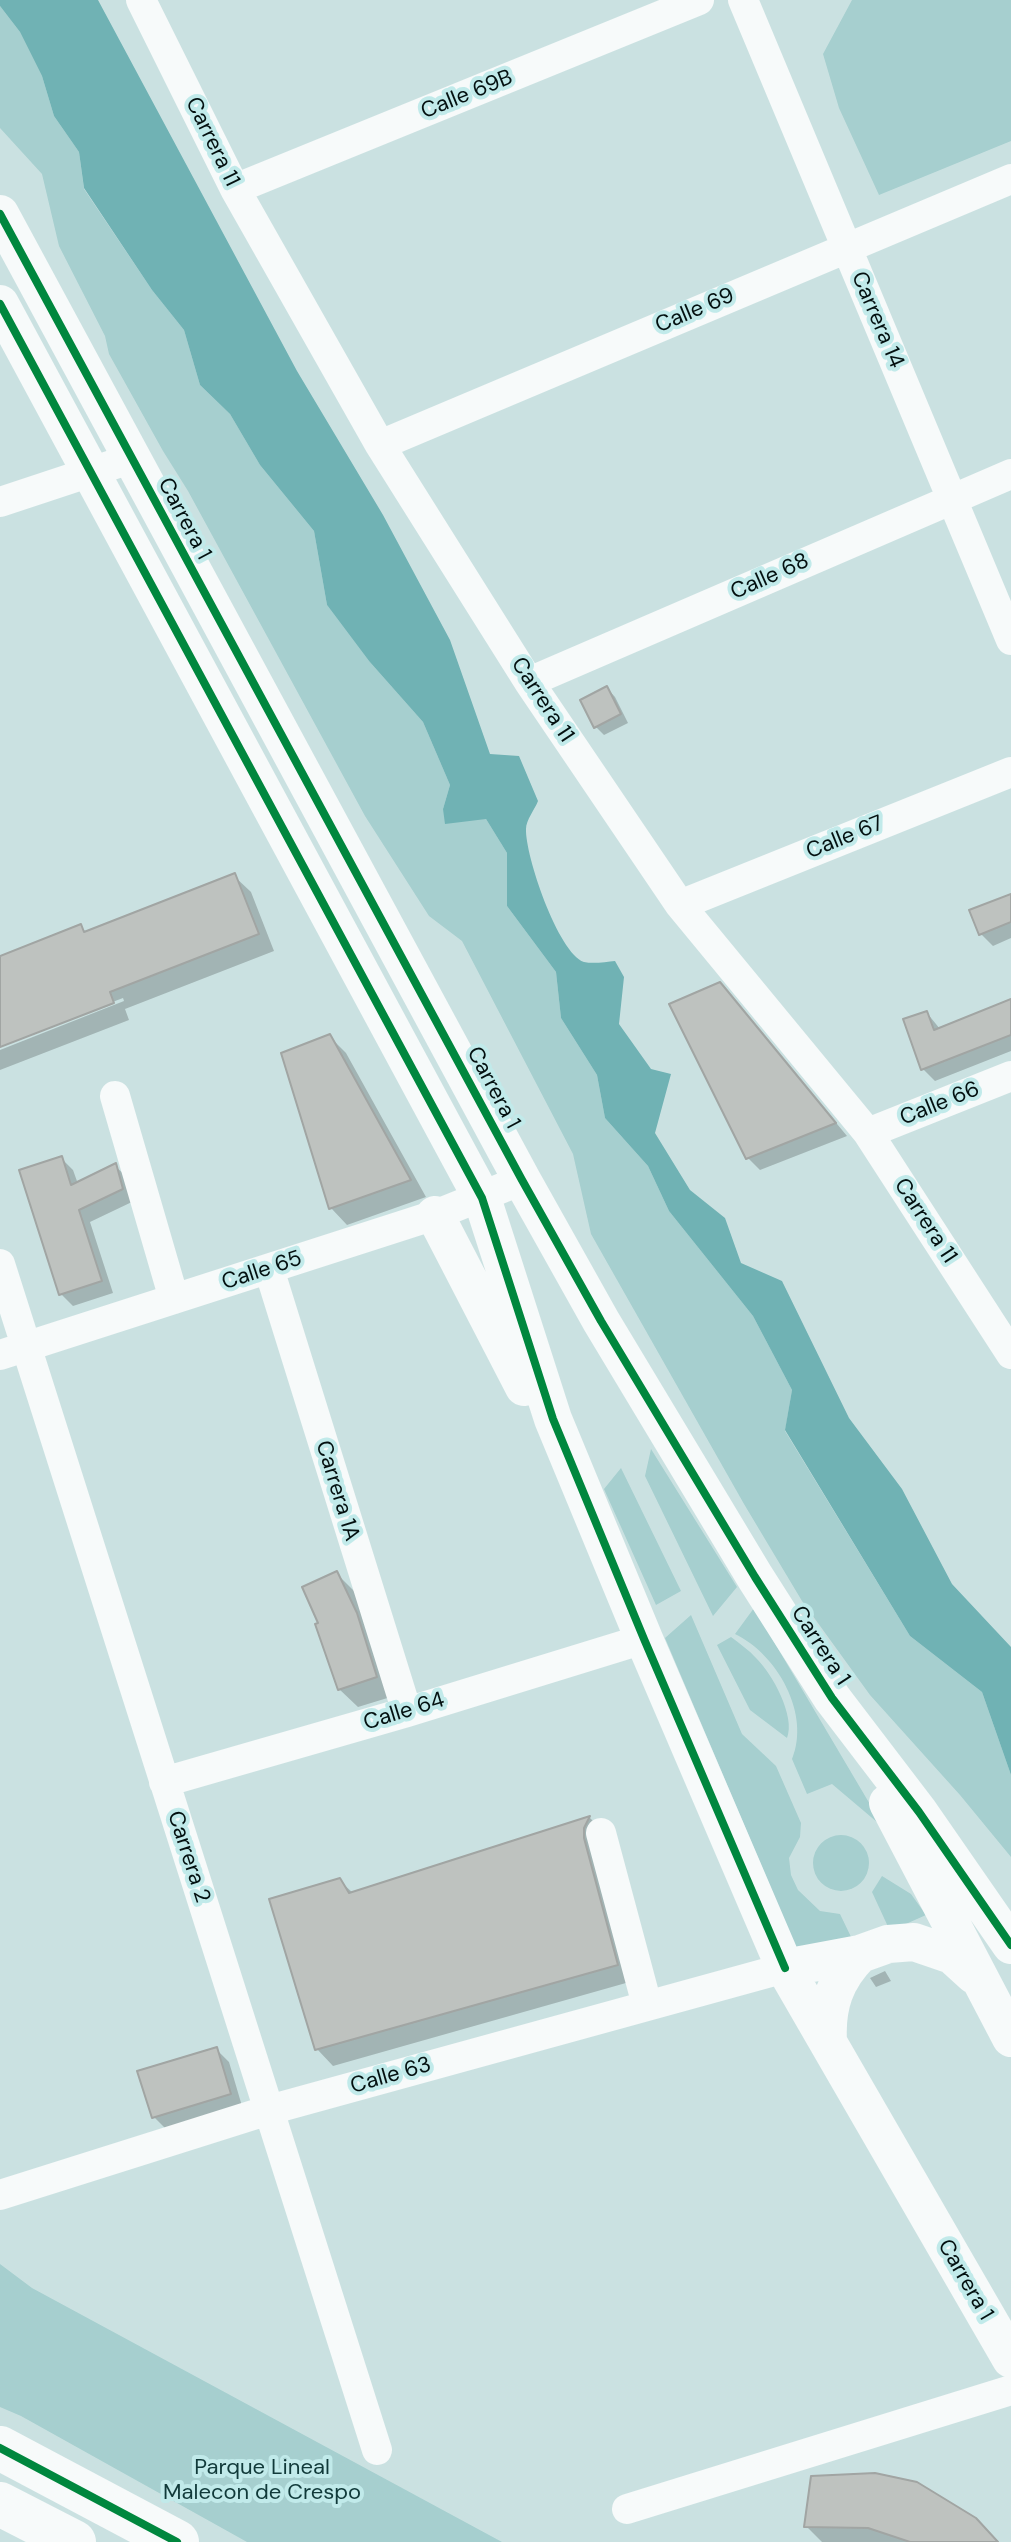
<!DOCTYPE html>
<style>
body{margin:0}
canvas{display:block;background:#cae1e1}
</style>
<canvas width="1011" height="2542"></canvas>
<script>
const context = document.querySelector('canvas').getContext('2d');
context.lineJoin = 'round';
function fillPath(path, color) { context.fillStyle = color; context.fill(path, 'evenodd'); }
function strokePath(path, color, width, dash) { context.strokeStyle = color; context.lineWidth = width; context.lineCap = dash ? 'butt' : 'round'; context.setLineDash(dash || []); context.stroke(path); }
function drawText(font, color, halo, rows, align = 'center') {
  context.font = font + ' "DM Sans",sans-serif'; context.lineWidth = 8; context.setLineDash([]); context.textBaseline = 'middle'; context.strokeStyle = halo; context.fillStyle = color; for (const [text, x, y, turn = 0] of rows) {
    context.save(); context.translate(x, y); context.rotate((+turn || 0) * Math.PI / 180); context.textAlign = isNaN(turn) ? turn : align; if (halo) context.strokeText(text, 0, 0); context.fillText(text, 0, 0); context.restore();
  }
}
fillPath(new Path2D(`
 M 852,0 L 1011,0 L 1011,141 L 879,195 L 839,108 L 823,54 Z
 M 0,6 L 20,32 L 42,76 L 54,116 L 79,152 L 84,189 L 152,290 L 184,330 L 200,385 L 230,414 L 260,465 L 314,531 L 327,605 L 369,661 L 423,722 L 450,785 L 443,809 L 486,819 L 507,853 L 507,906 L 556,972 L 561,1018 L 597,1075 L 605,1118 L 648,1166 L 669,1211 L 753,1316 L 792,1390 L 785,1431 L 910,1636 L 982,1692 L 1011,1775 L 1011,1857 L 960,1795 L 870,1695 L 802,1601 L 744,1504 L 591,1234 L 573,1154 L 462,941 L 429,916 L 365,816 L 188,491 L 163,451 L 109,354 L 105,336 L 59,246 L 42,174 L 0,128 Z
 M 651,1449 L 737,1587 L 713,1616 L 645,1476 Z
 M 621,1468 L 681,1591 L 656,1605 L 604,1489 Z
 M 754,1608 L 884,1828 L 832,1784 L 807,1794 L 792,1759 C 811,1714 777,1654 735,1634 Z
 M 691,1615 L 742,1734 L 776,1766 L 801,1823 L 800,1837 L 789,1858 L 791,1875 L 798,1890 L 820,1911 L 840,1914 L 853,1941 L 801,1959 L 665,1638 Z
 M 731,1637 C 740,1644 749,1650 756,1658 C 772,1673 796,1717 787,1738 L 750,1710 L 717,1645 Z
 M813 1863a28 28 0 1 1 56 0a28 28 0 1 1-56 0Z
 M 882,1876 L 911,1894 L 926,1915 L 890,1931 L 872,1892 Z
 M 0,2264 L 32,2288 L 502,2542 L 247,2542 L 21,2416 L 0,2407 Z`), '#a6cfcf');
fillPath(new Path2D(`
 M 0,0 L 98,0 L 297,371 L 383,515 L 450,640 L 490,754 L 519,756 L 538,801 C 535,809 526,820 526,829 C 525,855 558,953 584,962 C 593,964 606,962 615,961 L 624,977 L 619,1024 L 651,1069 L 671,1074 L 655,1133 L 690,1190 L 725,1218 L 741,1263 L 782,1281 L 849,1418 L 902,1489 L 952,1584 L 1011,1647 L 1011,1775 L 982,1692 L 910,1636 L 785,1430 L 792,1390 L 753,1316 L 669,1211 L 648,1166 L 605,1118 L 597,1075 L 561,1018 L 556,972 L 507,906 L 507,853 L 486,819 L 445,824 L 443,809 L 450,785 L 423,722 L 369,661 L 327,605 L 314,531 L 260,465 L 230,414 L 200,385 L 184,330 L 152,290 L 84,188 L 79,152 L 54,116 L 42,76 L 20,32 L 0,6 Z`), '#70b2b4');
fillPath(new Path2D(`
 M 607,688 L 615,697 L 628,723 L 604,735 L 596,727 Z
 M 234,876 L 251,892 L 274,951 L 125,1009 L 129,1020 L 0,1070 L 0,1050 L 124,1001 L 123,998 L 0,1045 L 0,958 L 80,926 L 87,933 Z
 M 1011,896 L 1011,938 L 993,946 L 980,933 Z
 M 732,997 L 847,1136 L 760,1170 L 748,1158 Z
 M 1011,1001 L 1011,1051 L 935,1081 L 923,1069 L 927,1013 L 940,1029 Z
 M 329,1036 L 346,1053 L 426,1197 L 347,1225 L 331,1208 Z
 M 61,1158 L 73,1170 L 78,1184 L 115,1166 L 127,1177 L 134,1201 L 90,1222 L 113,1293 L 73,1306 L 61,1294 Z
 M 336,1573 L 355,1592 L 394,1696 L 358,1707 L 339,1689 Z
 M 590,1818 L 606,1834 L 633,1981 L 333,2066 L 317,2049 L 339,1880 L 353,1893 Z
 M 885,1971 L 891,1981 L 876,1987 L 870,1978 Z
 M 216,2049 L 229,2062 L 242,2106 L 167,2130 L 154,2117 Z
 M 813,2478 L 996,2542 L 822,2542 L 806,2526 Z`), '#0003');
const building = new Path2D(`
 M 607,686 L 621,714 L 594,728 L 580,700 Z
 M 235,873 L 259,934 L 110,992 L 114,1003 L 0,1047 L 0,956 L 81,924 L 84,932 Z
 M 1011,894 L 1011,922 L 979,935 L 969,910 Z
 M 720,982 L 725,988 L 836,1123 L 746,1159 L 669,1004 Z
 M 1011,999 L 1011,1035 L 921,1070 L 903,1019 L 927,1011 L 934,1030 Z
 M 330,1034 L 411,1180 L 329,1209 L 281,1053 Z
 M 62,1156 L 71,1185 L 116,1163 L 123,1189 L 79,1210 L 102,1281 L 59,1295 L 19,1170 Z
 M 337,1571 L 357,1613 L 377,1677 L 338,1690 L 315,1624 L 318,1623 L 302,1587 Z
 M 590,1816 L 584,1828 L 584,1838 L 618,1965 L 315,2050 L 269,1899 L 340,1878 L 349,1893 Z
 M 217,2047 L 231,2094 L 152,2118 L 137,2071 Z
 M 875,2473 L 917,2482 L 976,2518 L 998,2542 L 910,2542 L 868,2528 L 804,2527 L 811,2476 Z`);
fillPath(building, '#bec2bf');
strokePath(building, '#a1a5a3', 2);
strokePath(new Path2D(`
 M 141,0 L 235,189 L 380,445 L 529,682 L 680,905 L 868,1133 L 1011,1354
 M 743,0 L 1011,640
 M 235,189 L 699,0
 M 380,445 L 1011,179
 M 0,502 L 130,459
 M 529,682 L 1011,474
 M 680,905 L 1011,772
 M 115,1096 L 174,1299
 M 868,1133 L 1011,1076
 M 0,1264 L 377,2450
 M 269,1269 L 407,1712
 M 0,1355 L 435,1215 L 522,1180
 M 164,1782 L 407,1712 L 644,1639
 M 601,1833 L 647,2005
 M 0,2195 L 269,2110 L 785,1968
 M 627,2509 L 1011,2390`), '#f7fafa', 30);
strokePath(new Path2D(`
 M 0,214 L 522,1180 L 601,1321 L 755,1577 L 832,1698 L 919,1812 L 1011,1945
 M 0,304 L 482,1198 L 553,1419 L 644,1639 L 785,1968 L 1011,2359
 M 435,1215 L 524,1387
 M 888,1803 L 1011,2038
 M 785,1968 L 860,1954 L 888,1944 L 914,1942 L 952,1955 L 974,1975
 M 828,2041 C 826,2006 835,1979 860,1954`), '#f7fafa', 38);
strokePath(new Path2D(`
 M 0,2448 L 177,2542
 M 0,2504 L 74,2542`), '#f7fafa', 44);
strokePath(new Path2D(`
 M 0,214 L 522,1180 L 601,1321 L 755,1577 L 832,1698 L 919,1812 L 1011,1945
 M 0,304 L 482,1198 L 553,1419 L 644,1639 L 785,1968
 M 0,2448 L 177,2542`), '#00873e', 8);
drawText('22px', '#031010', '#c1eaea', [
 ["Calle 69B",467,95,-22],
 ["Carrera 11",212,142,64],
 ["Calle 69",695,311,-23],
 ["Carrera 14",877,320,67],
 ["Carrera 1",184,519,62],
 ["Calle 68",770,577,-24],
 ["Carrera 11",542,700,57],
 ["Calle 67",845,838,-22],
 ["Carrera 1",493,1088,62],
 ["Calle 66",940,1104,-22],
 ["Carrera 11",925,1221,57],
 ["Calle 65",262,1271,-18],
 ["Carrera 1A",337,1491,73],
 ["Carrera 1",820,1646,57],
 ["Calle 64",404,1712,-17],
 ["Carrera 2",188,1857,72],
 ["Calle 63",391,2076,-16],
 ["Carrera 1",965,2280,60]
]);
drawText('22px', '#113a3a', '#c1eaea', [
 ["Parque Lineal",262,2468],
 ["Malecon de Crespo",262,2493]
]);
</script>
